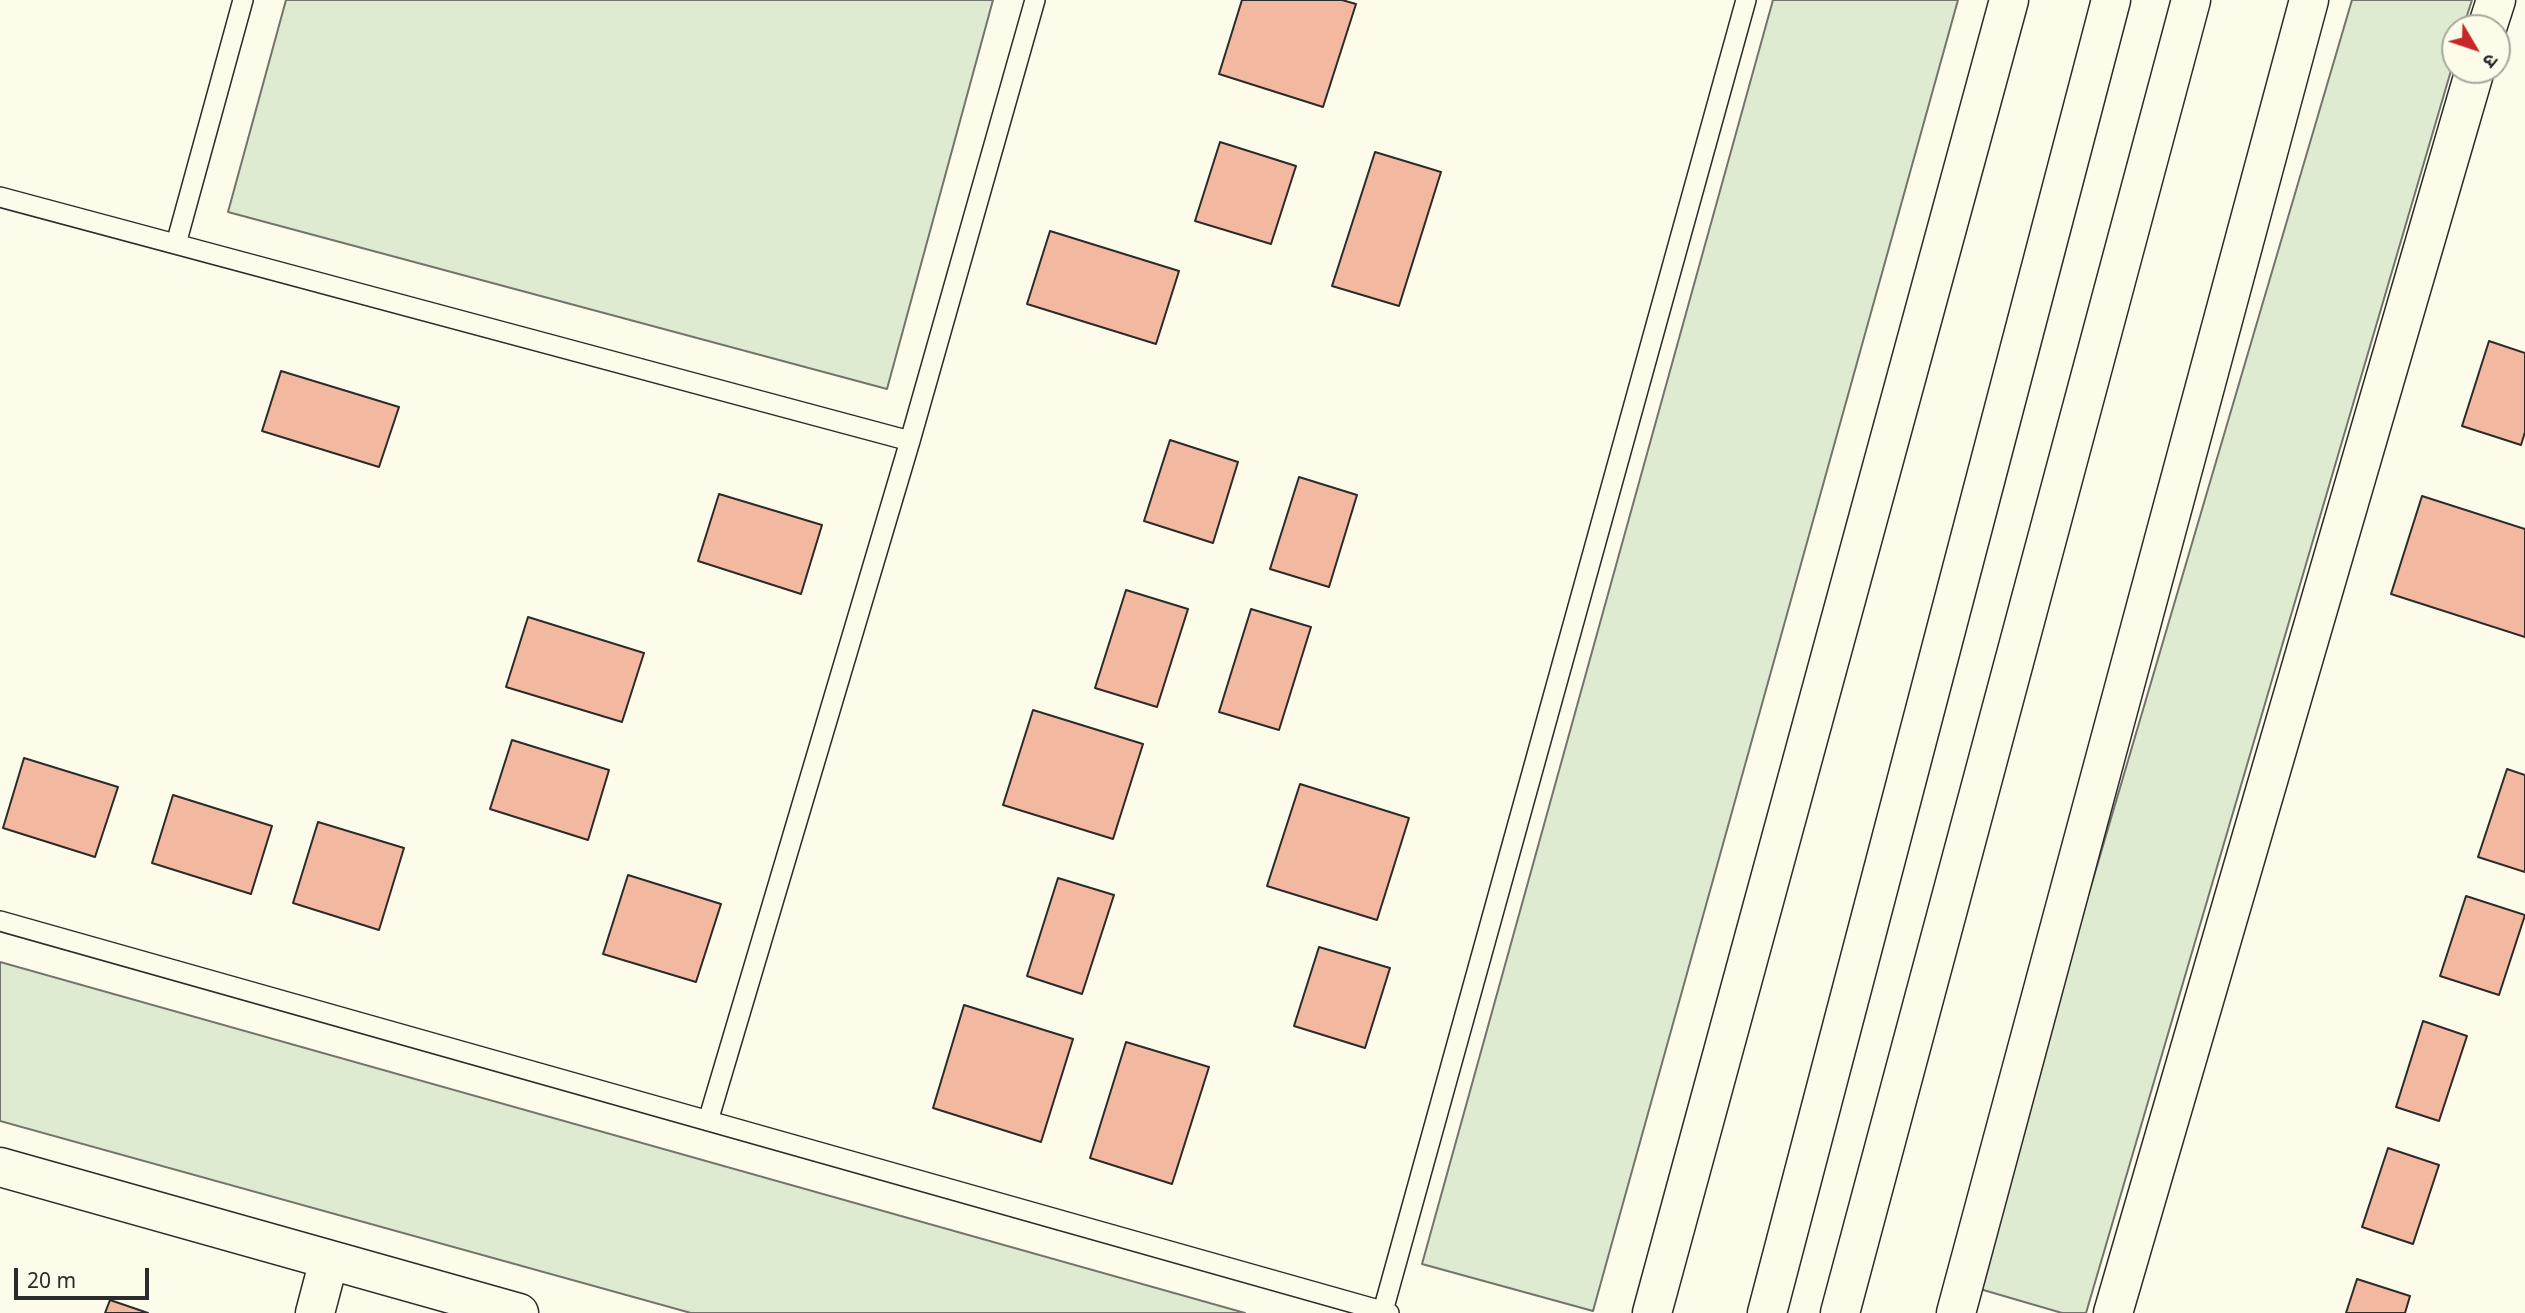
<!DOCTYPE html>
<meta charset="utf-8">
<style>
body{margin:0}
#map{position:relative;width:2525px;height:1313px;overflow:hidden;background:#fdfbea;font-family:"Noto Sans","Noto Sans Devanagari",sans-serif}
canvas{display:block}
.north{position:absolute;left:2441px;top:14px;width:70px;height:70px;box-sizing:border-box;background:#fdfbea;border:2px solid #a9a89e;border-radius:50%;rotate:129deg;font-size:19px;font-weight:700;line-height:28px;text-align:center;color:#2b2b2b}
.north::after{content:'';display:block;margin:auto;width:24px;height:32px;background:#c62828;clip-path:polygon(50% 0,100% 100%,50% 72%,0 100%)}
.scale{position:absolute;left:14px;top:1268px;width:135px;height:32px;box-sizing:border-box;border:4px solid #2b2b2b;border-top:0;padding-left:9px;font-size:21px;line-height:24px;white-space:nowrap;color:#2b2b2b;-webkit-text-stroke:5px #fdfbea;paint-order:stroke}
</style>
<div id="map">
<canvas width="2525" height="1313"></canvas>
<div class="north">उ</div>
<div class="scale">20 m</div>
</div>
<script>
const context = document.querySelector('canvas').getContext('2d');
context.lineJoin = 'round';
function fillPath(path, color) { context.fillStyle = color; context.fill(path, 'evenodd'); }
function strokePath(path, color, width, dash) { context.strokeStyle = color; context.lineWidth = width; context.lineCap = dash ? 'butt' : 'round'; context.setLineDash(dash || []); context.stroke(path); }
const green = new Path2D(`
 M 286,0 L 993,0 L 887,389 L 228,212 Z
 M 1773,0 L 1958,0 L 1593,1311 L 1422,1264 Z
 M 2352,0 L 2472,0 L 2463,28 L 2455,28 L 2455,57 L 2086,1313 L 2062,1313 L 1973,1287 Z
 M 0,962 L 1245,1313 L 691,1313 L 0,1121 Z`);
fillPath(green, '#deebd1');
strokePath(green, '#74746e', 2);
const building = new Path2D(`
 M 1242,0 L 1342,0 L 1356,4 L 1323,107 L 1219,74 Z
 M 1220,142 L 1296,166 L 1271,244 L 1195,221 Z
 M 1375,152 L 1441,172 L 1399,306 L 1332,286 Z
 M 1050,231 L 1179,271 L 1156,344 L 1027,304 Z
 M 2489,341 L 2525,353 L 2525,432 L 2521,445 L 2462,426 Z
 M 281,371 L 399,407 L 379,467 L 262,431 Z
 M 1170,440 L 1238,462 L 1213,543 L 1144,521 Z
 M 1299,477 L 1357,495 L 1329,587 L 1270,569 Z
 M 719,494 L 822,525 L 801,594 L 698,561 Z
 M 2422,496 L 2525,529 L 2525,637 L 2391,594 Z
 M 1126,590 L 1188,609 L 1157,707 L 1095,688 Z
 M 1251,609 L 1311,627 L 1279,730 L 1219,712 Z
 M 528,617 L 644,653 L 622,722 L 506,687 Z
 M 1033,710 L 1143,744 L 1113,839 L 1003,805 Z
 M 512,740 L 609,770 L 588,840 L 490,809 Z
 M 24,758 L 118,787 L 95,857 L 3,828 Z
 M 2507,769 L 2525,775 L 2525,872 L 2478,857 Z
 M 1300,784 L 1409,818 L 1377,920 L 1267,886 Z
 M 173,795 L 272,826 L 251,894 L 152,863 Z
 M 318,822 L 404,848 L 379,930 L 293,903 Z
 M 628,875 L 721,904 L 696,982 L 603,954 Z
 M 1058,878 L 1114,895 L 1082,994 L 1027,976 Z
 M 2466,896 L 2525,915 L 2499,995 L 2440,976 Z
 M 1319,947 L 1390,968 L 1365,1048 L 1294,1026 Z
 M 964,1005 L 1073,1039 L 1041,1142 L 933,1108 Z
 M 2423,1021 L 2467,1036 L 2439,1121 L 2396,1107 Z
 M 1126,1042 L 1209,1067 L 1172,1184 L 1090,1158 Z
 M 2388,1148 L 2439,1165 L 2413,1244 L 2362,1227 Z
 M 2357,1279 L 2410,1296 L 2405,1313 L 2346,1313 Z
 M 110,1300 L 148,1313 L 105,1313 Z`);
fillPath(building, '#f2b8a0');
strokePath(building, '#2b2b2b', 2);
const service = new Path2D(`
 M 0,197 L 910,441
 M 176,244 L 243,0
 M 0,921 L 1389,1313
 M 708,1121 L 910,441 L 1035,0
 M 1383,1311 L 1746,0`);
const minor = new Path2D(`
 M 2487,28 L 2496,0
 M 0,1167 L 519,1313
 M 315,1313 L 329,1260
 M 1652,1313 L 2009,0
 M 1956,1313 L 2309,0
 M 2113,1313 L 2475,70`);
const tertiary = new Path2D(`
 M 1767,1313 L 2111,0
 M 1840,1313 L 2191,0`);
strokePath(service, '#2b2b2b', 22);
strokePath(minor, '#2b2b2b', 41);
strokePath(tertiary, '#2b2b2b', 41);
strokePath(service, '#fdfbea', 19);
strokePath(minor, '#fdfbea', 38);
strokePath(tertiary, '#fdfbea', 38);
</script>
